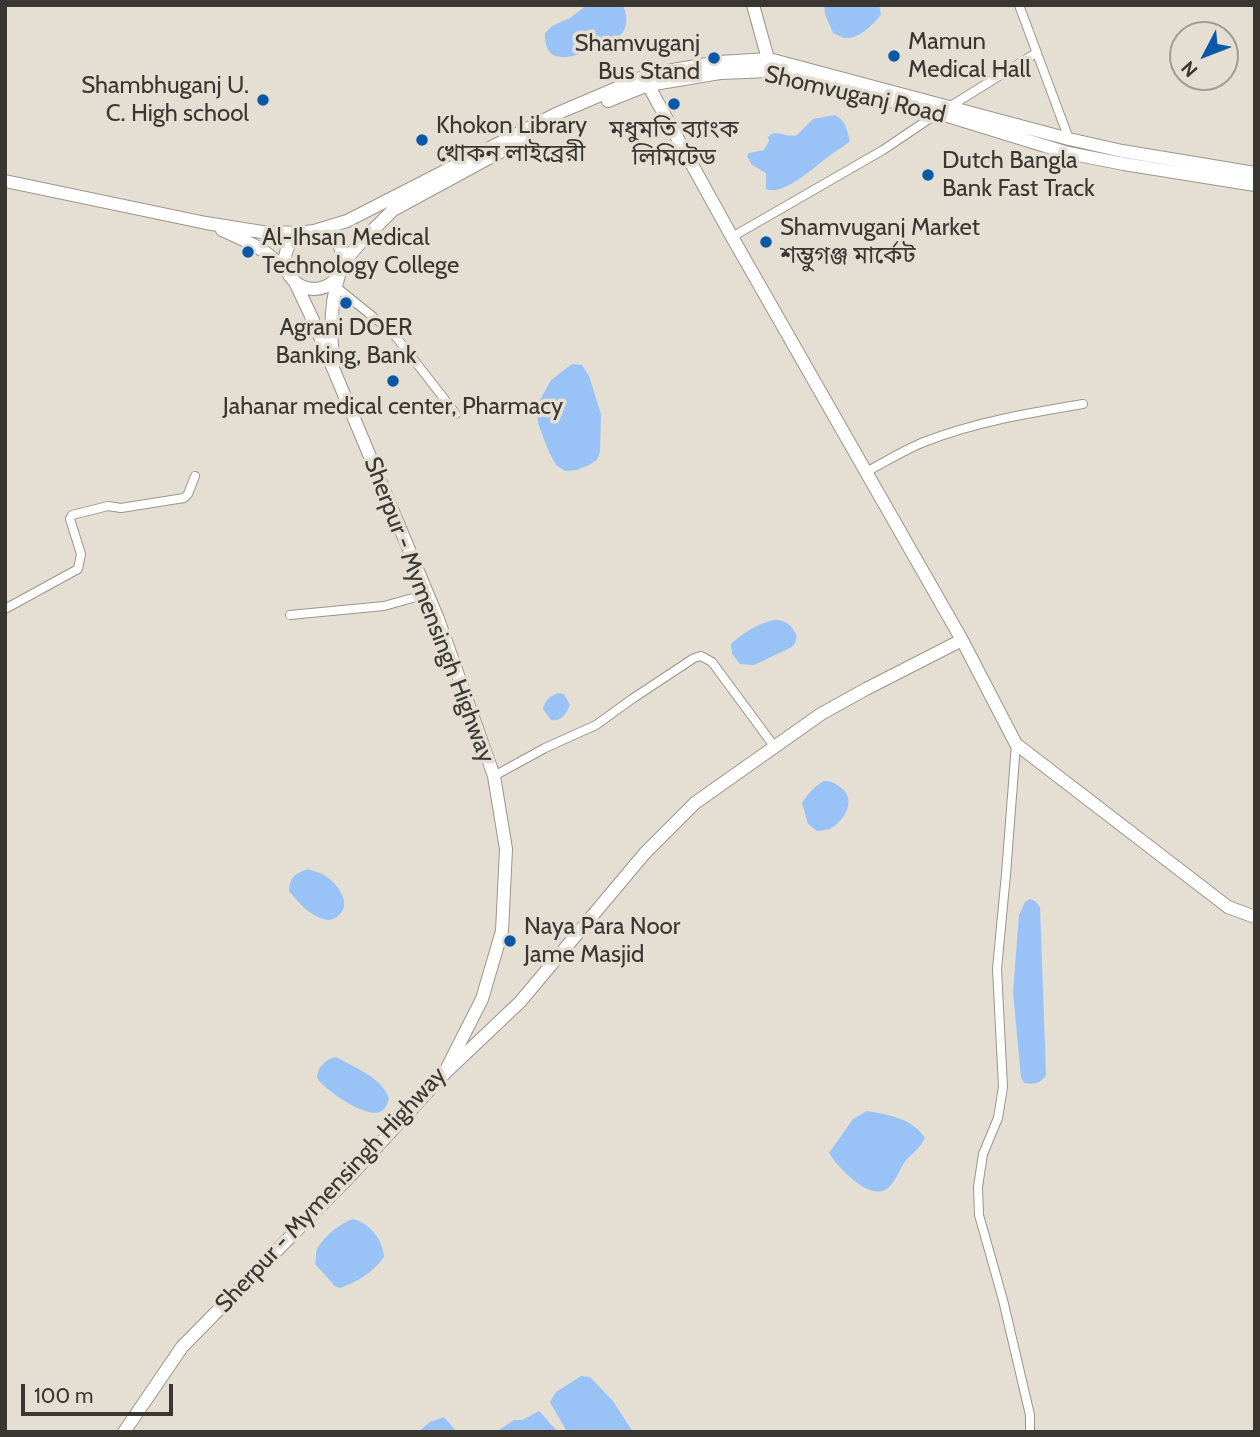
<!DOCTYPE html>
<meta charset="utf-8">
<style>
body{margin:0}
#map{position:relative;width:1260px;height:1437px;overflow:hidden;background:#e5ded3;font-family:Cabin,sans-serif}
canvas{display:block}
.frame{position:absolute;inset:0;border:7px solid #3a3733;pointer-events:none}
.north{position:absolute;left:1169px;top:21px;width:70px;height:70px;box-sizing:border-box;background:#e5ded3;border:2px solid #a19b93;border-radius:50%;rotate:228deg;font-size:19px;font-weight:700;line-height:28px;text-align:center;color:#3a3733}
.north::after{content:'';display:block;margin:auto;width:24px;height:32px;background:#0759a7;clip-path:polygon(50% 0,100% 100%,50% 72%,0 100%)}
.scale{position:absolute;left:21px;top:1384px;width:152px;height:32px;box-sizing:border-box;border:4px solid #3a3733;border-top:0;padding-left:9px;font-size:21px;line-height:24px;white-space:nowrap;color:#3a3733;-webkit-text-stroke:5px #e5ded3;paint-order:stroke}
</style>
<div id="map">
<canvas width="1260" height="1437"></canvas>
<div class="frame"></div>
<div class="north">N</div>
<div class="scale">100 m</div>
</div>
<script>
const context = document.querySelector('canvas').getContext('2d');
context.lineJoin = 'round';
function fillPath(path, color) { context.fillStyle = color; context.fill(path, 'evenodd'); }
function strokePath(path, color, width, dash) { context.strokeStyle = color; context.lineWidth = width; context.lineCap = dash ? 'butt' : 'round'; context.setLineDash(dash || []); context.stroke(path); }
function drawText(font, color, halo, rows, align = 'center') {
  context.font = font + ' Cabin,"Noto Sans Bengali",sans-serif'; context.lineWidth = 7; context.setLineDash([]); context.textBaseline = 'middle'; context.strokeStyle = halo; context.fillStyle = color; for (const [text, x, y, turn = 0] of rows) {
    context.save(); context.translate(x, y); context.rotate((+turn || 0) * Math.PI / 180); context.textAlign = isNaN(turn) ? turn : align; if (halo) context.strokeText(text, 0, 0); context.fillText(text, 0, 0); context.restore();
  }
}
fillPath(new Path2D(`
 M 587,5 L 623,5 C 627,15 628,23 623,32 C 617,42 604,45 594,49 C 573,57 544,68 545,33 L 552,26 L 570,18 Z
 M 824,5 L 879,5 L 881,15 C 872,25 860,39 845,38 C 843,38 835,34 833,33 L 825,14 Z
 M 835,115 C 846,120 847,131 850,141 C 844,147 838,149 832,154 C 817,164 784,197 766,189 L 766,173 L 752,165 L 747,156 L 749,153 L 764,150 L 769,141 L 768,137 C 776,127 786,139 797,135 L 813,119 Z
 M 572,364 L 582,365 L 589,376 L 601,414 L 600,452 L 597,460 L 589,465 L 577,470 L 565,471 L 556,465 L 549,452 L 539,426 L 536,412 L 541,398 L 551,380 Z
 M 774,620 C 787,620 792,625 797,637 L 795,643 L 792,647 L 754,665 L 740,664 L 732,654 L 731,644 C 744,632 757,624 774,620 Z
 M 558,693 L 564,694 L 570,705 C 566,714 561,722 551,720 L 543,709 C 545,700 549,697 558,693 Z
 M 824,781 C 832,781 834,783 840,787 C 858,798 844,823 829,829 C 827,830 819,831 817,831 L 808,824 L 802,803 C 807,794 815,786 824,781 Z
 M 308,869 C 313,871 319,872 324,875 C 336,882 353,903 339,915 C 334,920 329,921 323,919 C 309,915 298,902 289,891 C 290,876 295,874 308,869 Z
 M 1030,899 L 1035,901 L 1040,907 L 1046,1075 C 1041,1083 1034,1085 1024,1083 L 1021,1077 L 1013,992 L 1019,915 L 1025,902 Z
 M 336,1057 C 355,1068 380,1076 389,1098 C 387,1104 386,1109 380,1112 C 365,1118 325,1090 317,1078 C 317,1067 326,1059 336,1057 Z
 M 867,1111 C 889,1115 912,1118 925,1138 C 920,1149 911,1154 904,1163 C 898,1172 895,1184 885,1190 C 867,1199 838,1167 829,1153 L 853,1119 Z
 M 353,1219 C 370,1223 383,1240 384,1257 C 373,1272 358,1282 340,1288 L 335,1286 L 315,1264 C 316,1262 316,1254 316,1252 C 321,1238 339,1224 353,1219 Z
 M 581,1376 L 590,1377 L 613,1401 L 633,1432 L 567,1432 L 550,1402 L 556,1392 Z
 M 539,1411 L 558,1432 L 496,1432 L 514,1420 L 522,1420 Z
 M 444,1417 L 457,1432 L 418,1432 L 430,1422 Z`), '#99c3f7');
const street = new Path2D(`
 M 1019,5 L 1069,139
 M 949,107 L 1036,53
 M 732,237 L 883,150 L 938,113
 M 335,286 L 393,333 L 456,414
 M 866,472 C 885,462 904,450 924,442 C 975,422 1029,413 1083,404
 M 5,609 L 78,569 L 81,554 L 70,519 L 72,515 L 108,506 L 121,508 L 184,498 L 188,494 L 195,476
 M 290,615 L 384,606 L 427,594
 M 1016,744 L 1006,874 L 997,969 L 1003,1087 L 998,1118 L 983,1154 L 978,1187 L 979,1215 L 1003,1300 L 1030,1415 L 1030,1432
 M 494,776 L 545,748 L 596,725 L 632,699 L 694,658 L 701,656 L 712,662 L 774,746`);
const secondary = new Path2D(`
 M 648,85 L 732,237 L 962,640 L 1016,744 L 1228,907 L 1255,917
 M 444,1074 L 520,1002 L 645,853 L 695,803 L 821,714 L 866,689 L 962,640`);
const primary = new Path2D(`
 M 753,5 L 770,66
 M 608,101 L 648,85 L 720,73 L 770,71 L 938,113 L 1068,153 L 1124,164 L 1255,185
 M 5,181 L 206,223 L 262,232 L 305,233
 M 222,230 C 249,242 268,250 288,273
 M 314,231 L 347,221 L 556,114 L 650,74 L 719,62 L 769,59 L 1069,139 L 1122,151 L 1255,173
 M285 260a29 29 0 1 1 58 0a29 29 0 1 1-58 0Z
 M 342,264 L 362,241 L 393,210 L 522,140
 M 333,357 C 330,330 331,301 339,275
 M 124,1432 L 182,1347 L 351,1175 L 444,1074 L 482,999 L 502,931 L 506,849 L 494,776 L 438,619 L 312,318 L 295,282`);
strokePath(street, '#9c958b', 10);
strokePath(secondary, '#9c958b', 14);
strokePath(primary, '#9c958b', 14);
strokePath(street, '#fff', 8);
strokePath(secondary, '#fff', 12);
strokePath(primary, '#fff', 12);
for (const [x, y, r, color] of [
 [894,56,7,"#0759a7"],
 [714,58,7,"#0759a7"],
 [263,100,7,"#0759a7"],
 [674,104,7,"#0759a7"],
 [422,140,7,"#0759a7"],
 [928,175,7,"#0759a7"],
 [766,242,7,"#0759a7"],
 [248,252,7,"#0759a7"],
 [346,303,7,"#0759a7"],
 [393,381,7,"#0759a7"],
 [510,941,7,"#0759a7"]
]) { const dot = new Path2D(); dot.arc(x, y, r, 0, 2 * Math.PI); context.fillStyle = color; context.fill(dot); strokePath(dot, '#e5ded3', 2.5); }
drawText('24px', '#3a3733', '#e5ded3', [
 ["Mamun",908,42],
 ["Medical Hall",908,70],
 ["Shamvuganj",700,44,"right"],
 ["Bus Stand",700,72,"right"],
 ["Shambhuganj U.",249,86,"right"],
 ["C. High school",249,114,"right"],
 ["Khokon Library",436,126],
 ["খোকন লাইব্রেরী",436,154],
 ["মধুমতি ব্যাংক",674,130,"center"],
 ["লিমিটেড",674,158,"center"],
 ["Dutch Bangla",942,161],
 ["Bank Fast Track",942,189],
 ["Shamvuganj Market",780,228],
 ["শম্ভুগঞ্জ মার্কেট",780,256],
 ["Al-Ihsan Medical",262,238],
 ["Technology College",262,266],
 ["Agrani DOER",346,328,"center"],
 ["Banking, Bank",346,356,"center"],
 ["Jahanar medical center, Pharmacy",393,407,"center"],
 ["Naya Para Noor",524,927],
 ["Jame Masjid",524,955]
], 'left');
drawText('24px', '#3a3733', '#e5ded3', [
 ["Shomvuganj Road",855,95,13],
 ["Sherpur - Mymensingh Highway",429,610,69],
 ["Sherpur - Mymensingh Highway",331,1190,-47]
]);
</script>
